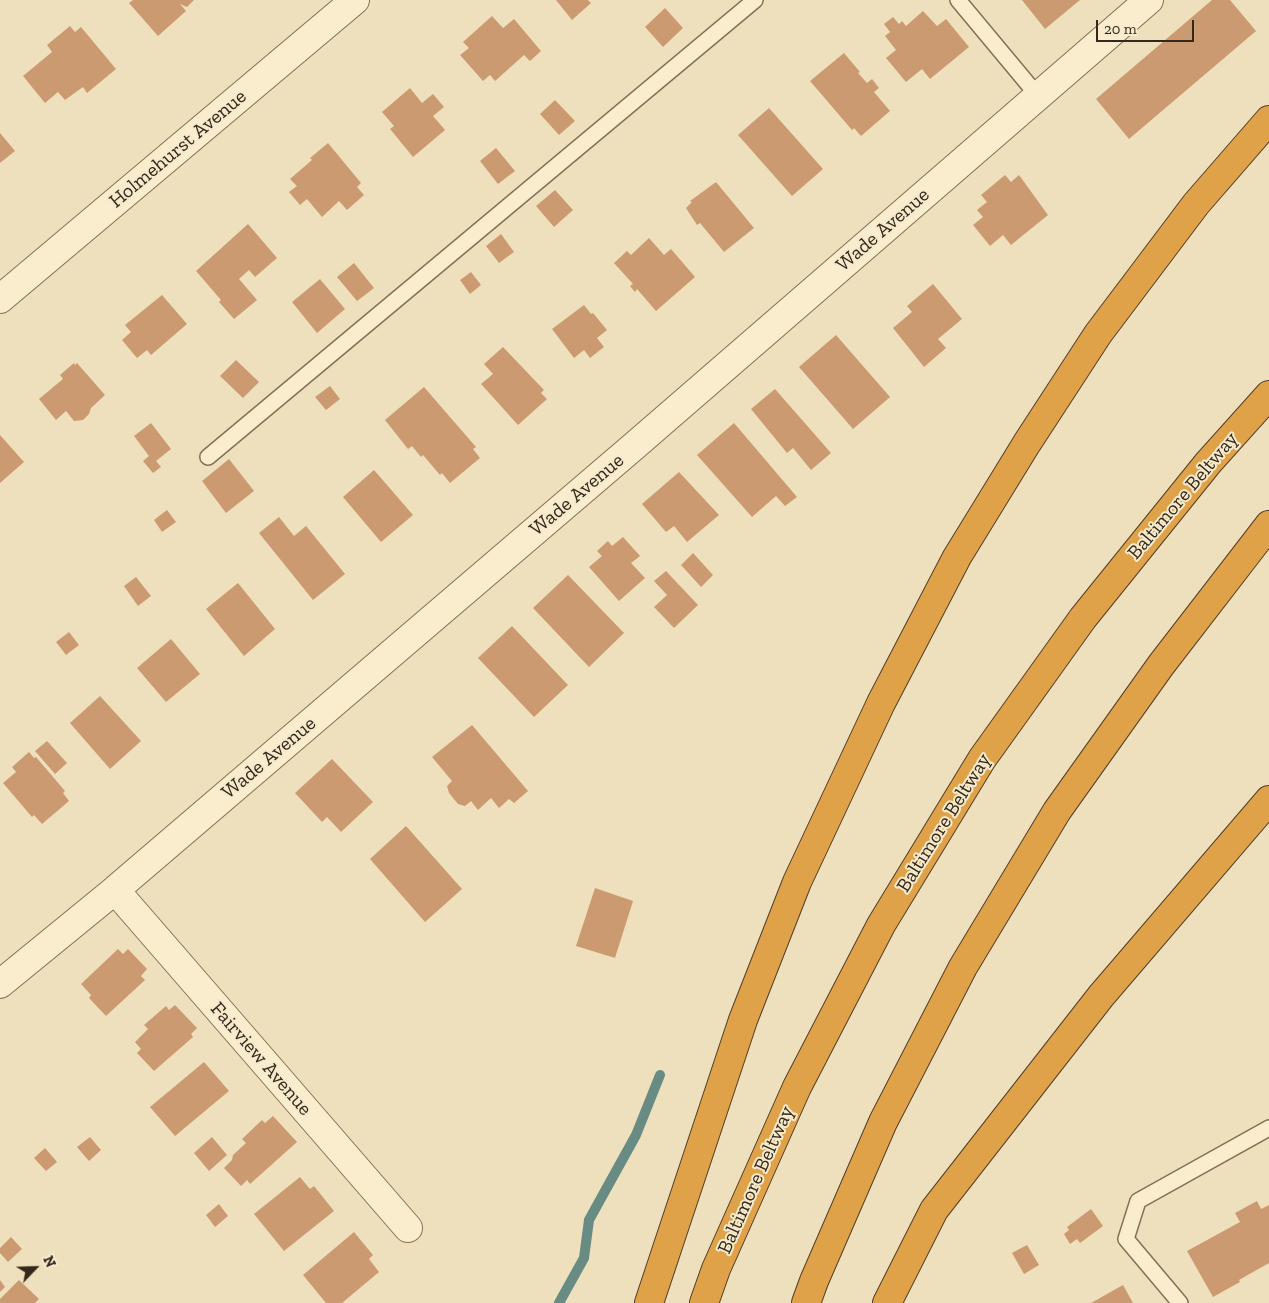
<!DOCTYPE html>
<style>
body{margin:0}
#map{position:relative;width:1269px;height:1303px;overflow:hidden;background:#eee0bc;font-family:"Zilla Slab",serif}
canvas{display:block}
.north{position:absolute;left:10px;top:1243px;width:50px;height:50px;-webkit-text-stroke:4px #f5eacb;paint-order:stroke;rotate:66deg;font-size:14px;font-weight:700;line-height:20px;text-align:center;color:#34271b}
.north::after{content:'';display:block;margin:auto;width:18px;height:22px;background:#34271b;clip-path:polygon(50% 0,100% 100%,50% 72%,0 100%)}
.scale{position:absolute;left:1096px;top:20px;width:98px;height:22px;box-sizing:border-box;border:2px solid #34271b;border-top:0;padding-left:6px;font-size:15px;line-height:18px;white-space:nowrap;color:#34271b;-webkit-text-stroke:4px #f5eacb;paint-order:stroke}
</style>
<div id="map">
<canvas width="1269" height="1303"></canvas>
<div class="north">N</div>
<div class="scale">20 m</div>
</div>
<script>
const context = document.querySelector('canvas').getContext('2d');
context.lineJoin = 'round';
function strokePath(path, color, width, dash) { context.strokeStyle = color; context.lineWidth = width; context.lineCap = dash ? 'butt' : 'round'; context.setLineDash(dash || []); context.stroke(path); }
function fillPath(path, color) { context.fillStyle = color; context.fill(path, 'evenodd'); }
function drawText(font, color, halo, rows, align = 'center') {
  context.font = font + ' "Zilla Slab",serif'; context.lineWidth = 4; context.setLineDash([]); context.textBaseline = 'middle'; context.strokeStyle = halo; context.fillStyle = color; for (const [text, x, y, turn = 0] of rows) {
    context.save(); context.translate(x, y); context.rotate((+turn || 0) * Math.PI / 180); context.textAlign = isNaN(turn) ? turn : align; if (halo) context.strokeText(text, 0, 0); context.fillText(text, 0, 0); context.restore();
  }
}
strokePath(new Path2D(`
 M 559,1303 L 584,1258 L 589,1220 L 636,1135 L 660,1075`), '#688b84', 10);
fillPath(new Path2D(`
 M 133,0 L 194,0 L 187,7 L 180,4 L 186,11 L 158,36 L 129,3 Z
 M 556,0 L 588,0 L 591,3 L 572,20 Z
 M 1022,0 L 1080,0 L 1045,29 Z
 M 1212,0 L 1230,0 L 1256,31 L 1129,139 L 1096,99 Z
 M 665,8 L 683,28 L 663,47 L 645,27 Z
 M 923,11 L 937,26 L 946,19 L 969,47 L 930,79 L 922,69 L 906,82 L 886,58 L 896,50 L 885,36 L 890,32 L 884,24 L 893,17 L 899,24 L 902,21 L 906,26 Z
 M 492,16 L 503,28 L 514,19 L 541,51 L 530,61 L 524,55 L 495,81 L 490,75 L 483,81 L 460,55 L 469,48 L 463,42 Z
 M 70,26 L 75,32 L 81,27 L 116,69 L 87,93 L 83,87 L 65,100 L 58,92 L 45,103 L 23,76 L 52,52 L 47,45 Z
 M 844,53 L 860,72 L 858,73 L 867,83 L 872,79 L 879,88 L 874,92 L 890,111 L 861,136 L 854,128 L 852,130 L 810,81 Z
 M 410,88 L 422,103 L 433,94 L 444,107 L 433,116 L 445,130 L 413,157 L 390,129 L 394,126 L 382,112 Z
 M 555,100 L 575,121 L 559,135 L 540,114 Z
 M 769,108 L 823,169 L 792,196 L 738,135 Z
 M 0,133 L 15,151 L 0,163 Z
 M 328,143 L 361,183 L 357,187 L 364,195 L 347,210 L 339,201 L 322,217 L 307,199 L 300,205 L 289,192 L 297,186 L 290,179 L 312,160 L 310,158 Z
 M 496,148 L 515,171 L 498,184 L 480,161 Z
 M 1005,175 L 1011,182 L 1019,175 L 1048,215 L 1011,245 L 1003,235 L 990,246 L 973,225 L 983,217 L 977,210 L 987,202 L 981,195 Z
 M 716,182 L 754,228 L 724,252 L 700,223 L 697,225 L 686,208 L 692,202 L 690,201 Z
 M 555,190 L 573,210 L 554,227 L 536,206 Z
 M 248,224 L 277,258 L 255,277 L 249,270 L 239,279 L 257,300 L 234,319 L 219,302 L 221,300 L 196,271 Z
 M 501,234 L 514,252 L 499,263 L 486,246 Z
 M 649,238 L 664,255 L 671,249 L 695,277 L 656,311 L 637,289 L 635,292 L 630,286 L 633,284 L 614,263 L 627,251 L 631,255 Z
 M 354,263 L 374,288 L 357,301 L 337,277 Z
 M 471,272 L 481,285 L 470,294 L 460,280 Z
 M 320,279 L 345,309 L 317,333 L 292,302 Z
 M 933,284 L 962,319 L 938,339 L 946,348 L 924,367 L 893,328 L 912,312 L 907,306 Z
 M 162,295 L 187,324 L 151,355 L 147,350 L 137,358 L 122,340 L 131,332 L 125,325 Z
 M 584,305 L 591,314 L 593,313 L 607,330 L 597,338 L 604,347 L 590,358 L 584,350 L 574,358 L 552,329 Z
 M 836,335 L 890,397 L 853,429 L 799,367 Z
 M 503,347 L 544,390 L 541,393 L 547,399 L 518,425 L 481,384 L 493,374 L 484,364 Z
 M 236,360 L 259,382 L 243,398 L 220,376 Z
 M 74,363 L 75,365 L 77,363 L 105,395 L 91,408 L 89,414 L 83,420 L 74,421 L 66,411 L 56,420 L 39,399 L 63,379 L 60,375 Z
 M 330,386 L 340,399 L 326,410 L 315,397 Z
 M 424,387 L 476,447 L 473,449 L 480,458 L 450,483 L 442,473 L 440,475 L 423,455 L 421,457 L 412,446 L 408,449 L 385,420 Z
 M 775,389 L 831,453 L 811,470 L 793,448 L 787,453 L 751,409 Z
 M 151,423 L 171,449 L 156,461 L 161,467 L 153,473 L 143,461 L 149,456 L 134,436 Z
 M 734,423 L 797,497 L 785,506 L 776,496 L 752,517 L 697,455 Z
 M 0,435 L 24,462 L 0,483 Z
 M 229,459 L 254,491 L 226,513 L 202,481 Z
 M 374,470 L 413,515 L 381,542 L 343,497 Z
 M 679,472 L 719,515 L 687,542 L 674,526 L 666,532 L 642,504 Z
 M 167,510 L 176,522 L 162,532 L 154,520 Z
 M 279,517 L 294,536 L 306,526 L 345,574 L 313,600 L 259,533 Z
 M 623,537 L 640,556 L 631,563 L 645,578 L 619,601 L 589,567 L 602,556 L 597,551 L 608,541 L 612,546 Z
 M 693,553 L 713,575 L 701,587 L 681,565 Z
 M 666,571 L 698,605 L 674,628 L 654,607 L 667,595 L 654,581 Z
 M 568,575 L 624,633 L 589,667 L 533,608 Z
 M 136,577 L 151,596 L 138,606 L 124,586 Z
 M 238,583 L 275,629 L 244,656 L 206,609 Z
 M 512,626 L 568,685 L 534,717 L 478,658 Z
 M 69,632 L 79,645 L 66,655 L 56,642 Z
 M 171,639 L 200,674 L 166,702 L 137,668 Z
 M 100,696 L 141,741 L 110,769 L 70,723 Z
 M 472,725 L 528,791 L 514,803 L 509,799 L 499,808 L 491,798 L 478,810 L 471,801 L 465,806 L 458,804 L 449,793 L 447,786 L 452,781 L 432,757 Z
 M 47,741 L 67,763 L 55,774 L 35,751 Z
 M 29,752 L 34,758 L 36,757 L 65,791 L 63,793 L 69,801 L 42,824 L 34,815 L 32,817 L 3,783 L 16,772 L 12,767 Z
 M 332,759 L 373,802 L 341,832 L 327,817 L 322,822 L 295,793 Z
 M 406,826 L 462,889 L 425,922 L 370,859 Z
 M 595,888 L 633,901 L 615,958 L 576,946 Z
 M 118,949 L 123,954 L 128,949 L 147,969 L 141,976 L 145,980 L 106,1016 L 89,998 L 91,995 L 81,984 Z
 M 175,1005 L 197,1028 L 191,1034 L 193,1037 L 154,1071 L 137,1053 L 141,1049 L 135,1042 L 148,1029 L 144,1025 L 166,1006 L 169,1010 Z
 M 204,1062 L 229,1091 L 175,1136 L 150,1107 Z
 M 273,1116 L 297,1142 L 250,1184 L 247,1180 L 241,1186 L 224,1168 L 232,1160 L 233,1155 L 246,1143 L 242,1139 L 262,1120 L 265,1123 Z
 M 90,1137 L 101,1150 L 89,1161 L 77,1147 Z
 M 212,1137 L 227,1155 L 209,1171 L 194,1153 Z
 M 45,1148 L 57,1162 L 46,1171 L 34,1158 Z
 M 300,1177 L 310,1189 L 314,1186 L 334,1211 L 284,1251 L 254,1214 Z
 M 1257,1201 L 1261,1209 L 1269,1205 L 1269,1263 L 1239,1280 L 1240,1282 L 1213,1297 L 1187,1251 L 1240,1222 L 1235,1213 Z
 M 219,1204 L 228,1216 L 215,1227 L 206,1215 Z
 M 1091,1209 L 1103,1226 L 1080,1243 L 1077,1239 L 1070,1244 L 1064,1234 L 1069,1230 L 1067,1227 Z
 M 354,1232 L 373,1255 L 369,1259 L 379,1272 L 342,1303 L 326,1303 L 303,1275 Z
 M 11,1237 L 22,1249 L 8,1262 L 0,1253 L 0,1248 Z
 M 1027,1245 L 1039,1265 L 1024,1274 L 1012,1253 Z
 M 0,1280 L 5,1287 L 0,1292 Z
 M 19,1280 L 39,1299 L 35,1303 L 0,1303 L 0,1299 Z
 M 1123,1285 L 1133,1303 L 1091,1303 Z`), '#cc9a71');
const lane = new Path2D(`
 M 958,0 L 1038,96
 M 208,457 L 755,0
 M 1180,1303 L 1126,1239 L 1138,1201 L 1269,1128`);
const street = new Path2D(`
 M 0,299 L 355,0
 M 115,890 L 408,1228
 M 0,984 L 115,890 L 633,447 L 1149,0`);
const highway = new Path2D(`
 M 649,1303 L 743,1020 L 797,882 L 881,703 L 957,557 L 1027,443 L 1098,334 L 1196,204 L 1269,120
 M 704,1303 L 716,1269 L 797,1087 L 881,925 L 982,759 L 1083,618 L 1208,463 L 1269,395
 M 806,1303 L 814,1281 L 883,1122 L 963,967 L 1057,811 L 1161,665 L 1269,525
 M 887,1303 L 934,1210 L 1101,996 L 1269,800`);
strokePath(lane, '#857055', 18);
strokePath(street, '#857055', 30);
strokePath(highway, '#523e2a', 30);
strokePath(lane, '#f9edce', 15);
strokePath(street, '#f9edce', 28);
strokePath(highway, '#e0a249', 28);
drawText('20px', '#34271b', '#f5eacb', [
 ["Holmehurst Avenue",178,149,-40],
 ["Wade Avenue",883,230,-41],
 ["Wade Avenue",577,495,-40],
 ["Baltimore Beltway",1183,496,-50],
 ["Wade Avenue",269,758,-40],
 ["Baltimore Beltway",944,823,-58],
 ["Fairview Avenue",261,1059,49],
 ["Baltimore Beltway",756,1180,-66]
]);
</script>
